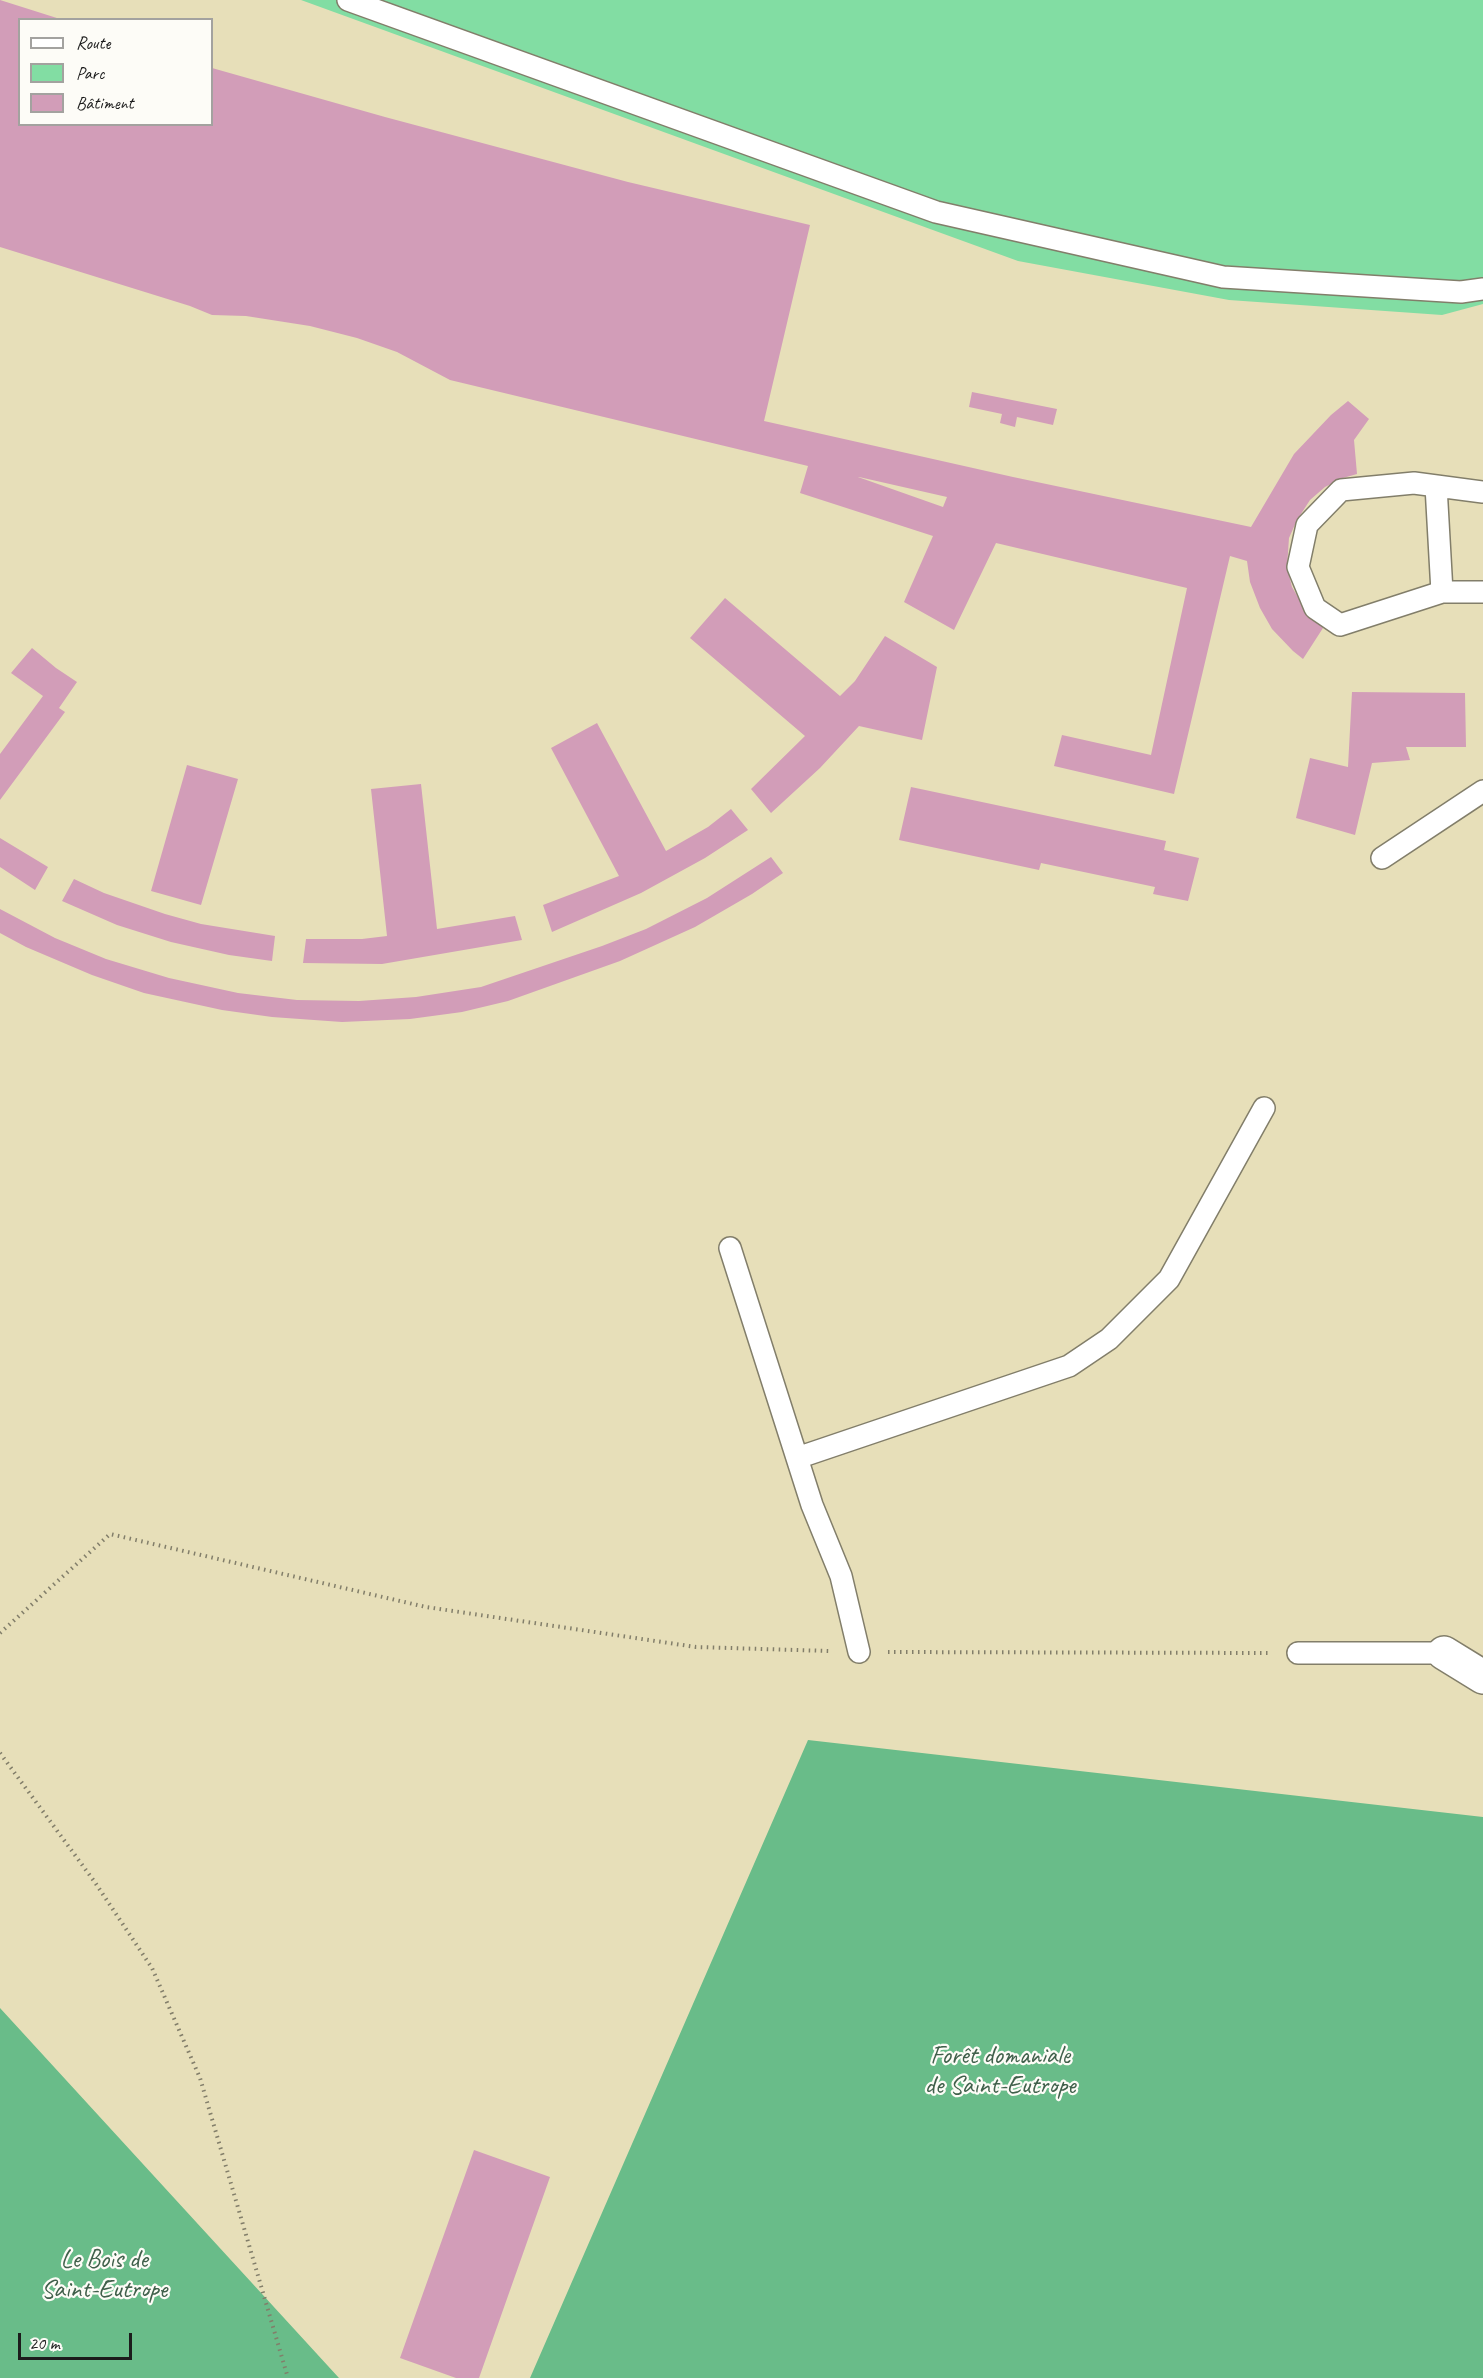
<!DOCTYPE html>
<meta charset="utf-8">
<style>
body{margin:0}
#map{position:relative;width:1483px;height:2378px;overflow:hidden;background:#e7dfb9;font-family:Caveat,sans-serif}
canvas{display:block}
.legend{position:absolute;left:18px;top:18px;width:195px;height:108px;box-sizing:border-box;background:#fdfcf7;border:2px solid #a3a29f;margin:0;padding:8px 10px;list-style:none;font-size:18px;color:#1c1c1c}
.legend li{display:flex;align-items:center;gap:12px;height:30px}
.legend b{width:30px;border:2px solid #a3a29f}
.scale{position:absolute;left:18px;top:2333px;width:114px;height:27px;box-sizing:border-box;border:3px solid #1c1c1c;border-top:0;padding-left:8px;font-size:18px;line-height:21px;white-space:nowrap;color:#1c1c1c;-webkit-text-stroke:4px #fdfcf7;paint-order:stroke}
</style>
<div id="map">
<canvas width="1483" height="2378"></canvas>
<ul class="legend">
<li><b style="height:8px;background:#fff"></b>Route</li>
<li><b style="height:16px;background:#82dda3"></b>Parc</li>
<li><b style="height:16px;background:#d29db8"></b>Bâtiment</li>
</ul>
<div class="scale">20 m</div>
</div>
<script>
const context = document.querySelector('canvas').getContext('2d');
context.lineJoin = 'round';
function fillPath(path, color) { context.fillStyle = color; context.fill(path, 'evenodd'); }
function strokePath(path, color, width, dash) { context.strokeStyle = color; context.lineWidth = width; context.lineCap = dash ? 'butt' : 'round'; context.setLineDash(dash || []); context.stroke(path); }
function drawText(font, color, halo, rows, align = 'center') {
  context.font = font + ' Caveat,sans-serif'; context.lineWidth = 4.5; context.setLineDash([]); context.textBaseline = 'middle'; context.strokeStyle = halo; context.fillStyle = color; for (const [text, x, y, turn = 0] of rows) {
    context.save(); context.translate(x, y); context.rotate((+turn || 0) * Math.PI / 180); context.textAlign = isNaN(turn) ? turn : align; if (halo) context.strokeText(text, 0, 0); context.fillText(text, 0, 0); context.restore();
  }
}
fillPath(new Path2D(`
 M 301,0 L 1483,0 L 1483,304 L 1442,315 L 1229,300 L 1018,261 Z`), '#82dda3');
fillPath(new Path2D(`
 M 808,1740 L 1483,1817 L 1483,2378 L 530,2378 Z
 M 0,2008 L 339,2378 L 0,2378 Z`), '#69bc89');
fillPath(new Path2D(`
 M 0,0 L 60,19 L 20,20 L 20,124 L 212,124 L 212,68 L 385,117 L 628,182 L 810,225 L 764,421 L 1013,477 L 1251,527 L 1294,454 L 1331,415 L 1348,401 L 1369,419 L 1354,440 L 1357,474 L 1343,478 L 1325,487 L 1310,500 L 1297,520 L 1289,538 L 1287,567 L 1292,587 L 1306,611 L 1323,628 L 1303,659 L 1293,651 L 1272,629 L 1260,608 L 1250,582 L 1247,561 L 1230,556 L 1174,794 L 1054,766 L 1062,735 L 1151,755 L 1187,588 L 996,543 L 954,630 L 904,602 L 933,536 L 800,493 L 808,466 L 450,380 L 397,352 L 357,338 L 310,326 L 246,316 L 212,315 L 190,306 L 0,247 ZM 858,477 L 859,477 L 947,497 L 943,507 Z
 M 972,392 L 1057,409 L 1053,425 L 1017,417 L 1015,427 L 1000,423 L 1002,414 L 969,407 Z
 M 725,598 L 840,696 L 855,681 L 885,636 L 937,667 L 922,740 L 859,726 L 820,768 L 771,813 L 751,789 L 805,736 L 690,638 Z
 M 32,648 L 56,668 L 77,682 L 59,708 L 65,712 L 0,800 L 0,754 L 43,696 L 11,673 Z
 M 1352,692 L 1465,693 L 1466,747 L 1406,747 L 1410,760 L 1372,763 L 1355,835 L 1296,818 L 1310,758 L 1348,767 Z
 M 597,723 L 666,851 L 708,827 L 731,809 L 748,830 L 705,858 L 641,893 L 552,932 L 543,905 L 619,876 L 551,748 Z
 M 187,765 L 238,779 L 201,905 L 151,891 Z
 M 421,784 L 437,929 L 515,916 L 522,940 L 382,964 L 303,963 L 306,939 L 362,939 L 387,936 L 371,789 Z
 M 911,787 L 1166,841 L 1164,850 L 1199,858 L 1188,901 L 1153,894 L 1155,887 L 1041,863 L 1039,870 L 899,840 Z
 M 0,838 L 48,867 L 35,890 L 0,867 Z
 M 771,857 L 783,873 L 752,894 L 695,927 L 620,961 L 508,1001 L 462,1012 L 410,1019 L 342,1022 L 272,1017 L 222,1010 L 144,993 L 92,975 L 26,947 L 0,933 L 0,909 L 55,938 L 106,959 L 169,978 L 238,993 L 297,1000 L 359,1001 L 416,997 L 481,987 L 602,946 L 646,929 L 707,898 Z
 M 74,879 L 104,893 L 165,914 L 201,924 L 275,936 L 272,961 L 229,955 L 171,942 L 117,925 L 62,901 Z
 M 474,2150 L 550,2177 L 479,2378 L 456,2378 L 400,2358 Z`), '#d29db8');
const lane = new Path2D(`
 M 348,0 L 936,212 L 1223,277 L 1461,292 L 1483,289
 M 1436,486 L 1442,592
 M 1483,492 L 1414,483 L 1341,490 L 1307,525 L 1298,567 L 1315,608 L 1340,625 L 1442,592 L 1483,592
 M 1382,858 L 1483,791
 M 730,1248 L 812,1505 L 841,1576 L 859,1652
 M 797,1458 L 1069,1366 L 1109,1339 L 1169,1279 L 1264,1108
 M 1298,1653 L 1444,1653`);
const street = new Path2D(`
 M 1444,1653 L 1483,1677`);
strokePath(lane, '#827e6a', 24);
strokePath(street, '#827e6a', 36);
strokePath(new Path2D(`
 M 0,1633 L 110,1534 L 426,1607 L 696,1647 L 829,1651
 M 888,1652 L 1270,1653
 M 0,1753 L 94,1881 L 152,1968 L 200,2078 L 288,2378`), '#827e6a', 4, [1.5, 4.5]);
strokePath(lane, '#fff', 21);
strokePath(street, '#fff', 33);
drawText('26px', '#40604b', '#fdfcf7', [
 ["Forêt domaniale",1000,2056],
 ["de Saint-Eutrope",1000,2086],
 ["Le Bois de",104,2260],
 ["Saint-Eutrope",104,2290]
]);
</script>
